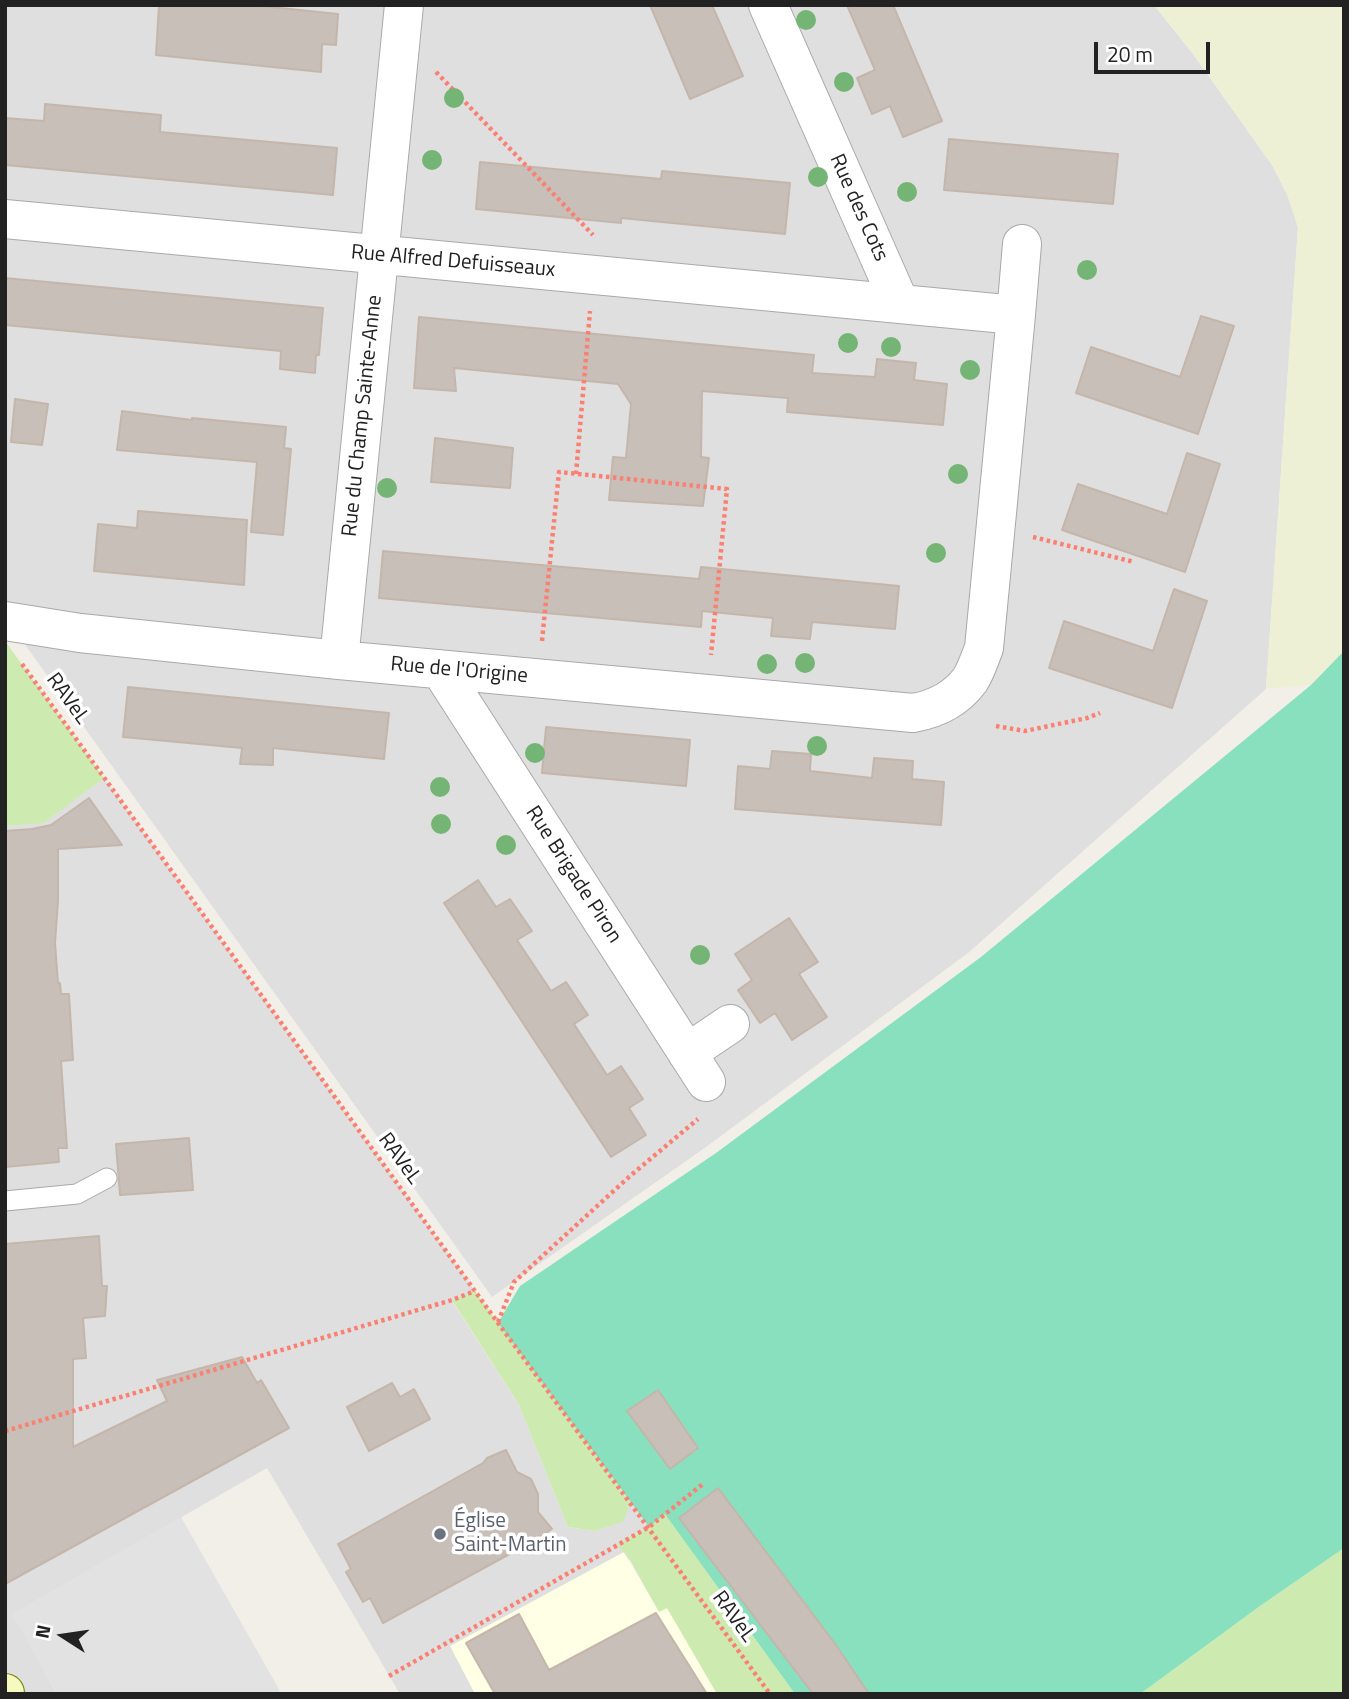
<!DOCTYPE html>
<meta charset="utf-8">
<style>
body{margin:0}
#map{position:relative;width:1349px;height:1699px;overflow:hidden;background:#f2efe9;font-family:"Titillium Web",sans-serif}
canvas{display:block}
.frame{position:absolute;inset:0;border:7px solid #222;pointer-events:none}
.north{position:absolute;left:28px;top:1601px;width:70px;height:70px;-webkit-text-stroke:5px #fff;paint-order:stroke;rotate:282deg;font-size:19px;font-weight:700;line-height:28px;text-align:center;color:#222}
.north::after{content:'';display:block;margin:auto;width:24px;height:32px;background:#222;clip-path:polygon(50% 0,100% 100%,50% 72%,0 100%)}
.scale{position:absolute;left:1094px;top:42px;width:116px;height:32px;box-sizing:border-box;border:4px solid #222;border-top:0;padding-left:9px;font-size:21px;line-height:24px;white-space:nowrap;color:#222;-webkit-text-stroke:5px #fff;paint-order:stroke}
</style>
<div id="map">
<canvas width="1349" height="1699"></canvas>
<div class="frame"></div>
<div class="north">N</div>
<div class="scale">20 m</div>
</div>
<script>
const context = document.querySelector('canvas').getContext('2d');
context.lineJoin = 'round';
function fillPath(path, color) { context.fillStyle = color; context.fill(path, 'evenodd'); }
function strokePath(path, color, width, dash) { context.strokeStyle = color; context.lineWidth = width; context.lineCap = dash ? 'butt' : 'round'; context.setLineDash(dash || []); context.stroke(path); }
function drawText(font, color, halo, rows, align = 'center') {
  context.font = font + ' "Titillium Web",sans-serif'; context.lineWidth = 7; context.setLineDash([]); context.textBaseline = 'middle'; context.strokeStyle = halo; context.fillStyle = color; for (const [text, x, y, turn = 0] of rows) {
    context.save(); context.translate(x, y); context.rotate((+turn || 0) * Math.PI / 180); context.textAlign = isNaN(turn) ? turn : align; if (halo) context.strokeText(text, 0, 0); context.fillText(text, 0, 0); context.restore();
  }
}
fillPath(new Path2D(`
 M 5,5 L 1154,5 L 1193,54 L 1272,165 L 1286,191 L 1298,227 L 1266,689 L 968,953 L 706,1147 L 492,1297 L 26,646 L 5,606 Z
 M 104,778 L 475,1291 L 452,1301 L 519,1405 L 568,1527 L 595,1531 L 623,1521 L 630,1502 L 649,1527 L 618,1544 L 630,1560 L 524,1625 L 494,1694 L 400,1694 L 267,1468 L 13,1614 L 57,1694 L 5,1694 L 5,826 L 44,822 Z`), '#e0dfdf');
fillPath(new Path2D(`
 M 624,1552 L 659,1612 L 667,1608 L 717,1694 L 475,1694 L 450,1646 Z`), '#ffffe5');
fillPath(new Path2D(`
 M 1154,5 L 1344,5 L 1344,651 L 1311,685 L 1266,689 L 1298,227 L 1288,197 L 1272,165 L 1193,54 Z`), '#eef0d5');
fillPath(new Path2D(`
 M 5,641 L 104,778 L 44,823 L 5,826 Z
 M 475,1291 L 630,1502 L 624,1521 L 595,1531 L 568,1527 L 519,1405 L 452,1300 Z
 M 665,1513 L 795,1694 L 717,1694 L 667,1608 L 659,1612 L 630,1560 L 617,1544 L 649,1527 Z
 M 1344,1548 L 1344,1694 L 1140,1694 L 1260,1606 Z`), '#cdebb0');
fillPath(new Path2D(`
 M 1344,651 L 1344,1548 L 1260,1606 L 1140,1694 L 795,1694 L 665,1514 L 649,1527 L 498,1323 L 520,1286 L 716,1153 L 981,957 L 1311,685 Z`), '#88e0be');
fillPath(new Path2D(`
 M 181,1517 L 280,1691 L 276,1694 L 57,1694 L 12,1614 Z`), '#e2e2e2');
const building = new Path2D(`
 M 159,5 L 252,5 L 338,14 L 336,45 L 322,44 L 321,72 L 156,55 Z
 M 650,5 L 712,5 L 743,76 L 690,99 Z
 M 847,5 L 893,5 L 942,121 L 903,137 L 890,106 L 872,114 L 857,78 L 875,70 Z
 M 45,104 L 161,115 L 160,132 L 337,148 L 333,195 L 5,165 L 5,118 L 44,121 Z
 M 949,139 L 1118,154 L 1113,204 L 944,190 Z
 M 480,162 L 661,179 L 662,171 L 790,183 L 785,234 L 621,218 L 621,223 L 476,209 Z
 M 5,278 L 323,308 L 319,355 L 316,355 L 315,373 L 280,369 L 281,351 L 5,325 Z
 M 1201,316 L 1234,326 L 1198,434 L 1076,393 L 1091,347 L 1180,377 Z
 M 419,317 L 814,355 L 812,373 L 875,377 L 877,359 L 916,363 L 914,380 L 947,384 L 943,425 L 787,412 L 788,398 L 702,391 L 701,457 L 709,458 L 703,506 L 609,500 L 613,457 L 626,458 L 631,404 L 618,384 L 454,368 L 456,391 L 414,388 Z
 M 15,399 L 48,404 L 42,445 L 11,442 Z
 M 122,411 L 192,420 L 192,418 L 286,427 L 284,448 L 291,449 L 283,535 L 251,532 L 257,462 L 117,450 Z
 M 435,438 L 513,448 L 510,488 L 431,482 Z
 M 1187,453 L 1220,464 L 1185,572 L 1062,530 L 1078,484 L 1167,514 Z
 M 138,511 L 247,520 L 244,585 L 94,571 L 98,524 L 137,528 Z
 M 383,551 L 699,579 L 701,567 L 899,586 L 895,629 L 812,622 L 810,639 L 771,636 L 773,618 L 702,611 L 701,627 L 379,598 Z
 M 1174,589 L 1207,601 L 1172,708 L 1049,668 L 1064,621 L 1153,651 Z
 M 128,687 L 389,713 L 384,759 L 273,748 L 273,765 L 240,764 L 242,748 L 123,737 Z
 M 546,727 L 690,740 L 686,786 L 542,773 Z
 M 772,751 L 811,754 L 810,771 L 872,778 L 874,758 L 913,761 L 912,779 L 944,782 L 941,825 L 735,809 L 738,766 L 770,769 Z
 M 89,798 L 122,845 L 58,849 L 58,901 L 55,943 L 58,983 L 60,983 L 61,994 L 69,994 L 73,1060 L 61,1061 L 67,1148 L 58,1148 L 59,1162 L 5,1167 L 5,831 L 32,829 L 51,825 Z
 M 478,880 L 496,907 L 510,899 L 532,931 L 517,940 L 551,991 L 566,982 L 588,1015 L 574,1024 L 607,1075 L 621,1066 L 643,1099 L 629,1108 L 646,1135 L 611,1157 L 444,903 Z
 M 789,918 L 818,962 L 799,974 L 827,1017 L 792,1040 L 775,1013 L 760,1023 L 738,990 L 752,980 L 735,954 Z
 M 189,1138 L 193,1190 L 120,1195 L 116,1144 Z
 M 99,1236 L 102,1286 L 107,1286 L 105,1316 L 83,1318 L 86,1358 L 73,1359 L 73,1447 L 167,1401 L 157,1380 L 242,1357 L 257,1383 L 261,1380 L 289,1428 L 5,1584 L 5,1244 Z
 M 392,1383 L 400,1397 L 414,1389 L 430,1419 L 369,1451 L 347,1407 Z
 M 658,1390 L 698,1448 L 670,1469 L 627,1411 Z
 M 506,1450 L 517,1472 L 531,1479 L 538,1494 L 538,1512 L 552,1529 L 528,1544 L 383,1623 L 370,1598 L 363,1602 L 346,1572 L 351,1569 L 338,1544 L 483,1463 L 487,1458 Z
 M 718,1488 L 836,1645 L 869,1694 L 813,1694 L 679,1518 Z
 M 656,1613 L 707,1694 L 495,1694 L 466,1643 L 519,1614 L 549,1670 Z`);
fillPath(building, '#c7bfb8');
strokePath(building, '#c4b6ab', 2);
const lane = new Path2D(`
 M 5,1201 L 77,1194 L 107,1178`);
const street = new Path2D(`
 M 768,5 L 900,304
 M 5,219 L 1016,315 L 984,648 C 980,658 976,671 970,680 C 956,699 936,709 913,713 L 339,660 L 80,633 L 5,621
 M 1016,315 L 1022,244
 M 339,660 L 404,5
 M 440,669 L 706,1082
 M 687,1053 L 730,1024`);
const secondary = new Path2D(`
 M 5,1693 L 5,1694`);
strokePath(lane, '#a9a9a9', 21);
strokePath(street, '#a9a9a9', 40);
strokePath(secondary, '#707d05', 40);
strokePath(new Path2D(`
 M 436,72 L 593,235
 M 576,474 L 590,311
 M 1033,537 L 1134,562
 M 542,641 L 559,472 L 727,489 L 711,655
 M 22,664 L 498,1323 L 770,1694
 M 996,726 L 1025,731 L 1087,718 L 1100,713
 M 498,1322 L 514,1282 L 630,1176 L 698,1119
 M 5,1431 L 452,1300 L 475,1291
 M 389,1676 L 649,1527 L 703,1484`), '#fa8072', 4.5, [3.5, 3.5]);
strokePath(lane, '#fff', 19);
strokePath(street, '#fff', 38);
strokePath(secondary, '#f7fabf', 38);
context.fillStyle = '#74b475';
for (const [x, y] of [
 [806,20],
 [844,82],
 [454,98],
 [432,160],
 [818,177],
 [907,192],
 [1087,270],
 [848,343],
 [891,347],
 [970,370],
 [958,474],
 [387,488],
 [936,553],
 [805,663],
 [767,664],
 [817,746],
 [535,753],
 [440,787],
 [441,824],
 [506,845],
 [700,955]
]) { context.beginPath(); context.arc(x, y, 10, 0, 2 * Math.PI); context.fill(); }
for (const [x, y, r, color] of [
 [440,1534,7,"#6b7280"]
]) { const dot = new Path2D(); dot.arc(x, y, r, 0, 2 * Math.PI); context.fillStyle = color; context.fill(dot); strokePath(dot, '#fff', 2.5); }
drawText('21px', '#222', '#fff', [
 ["Rue des Cots",858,208,66],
 ["Rue Alfred Defuisseaux",453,262,5],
 ["Rue du Champ Sainte-Anne",363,416,-84],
 ["Rue de l'Origine",459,671,5],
 ["RAVeL",67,699,54],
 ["Rue Brigade Piron",573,875,57],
 ["RAVeL",399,1159,54],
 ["RAVeL",733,1617,54]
]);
drawText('21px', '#5b616d', '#fff', [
 ["Église",454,1522],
 ["Saint-Martin",454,1546]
], 'left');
</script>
